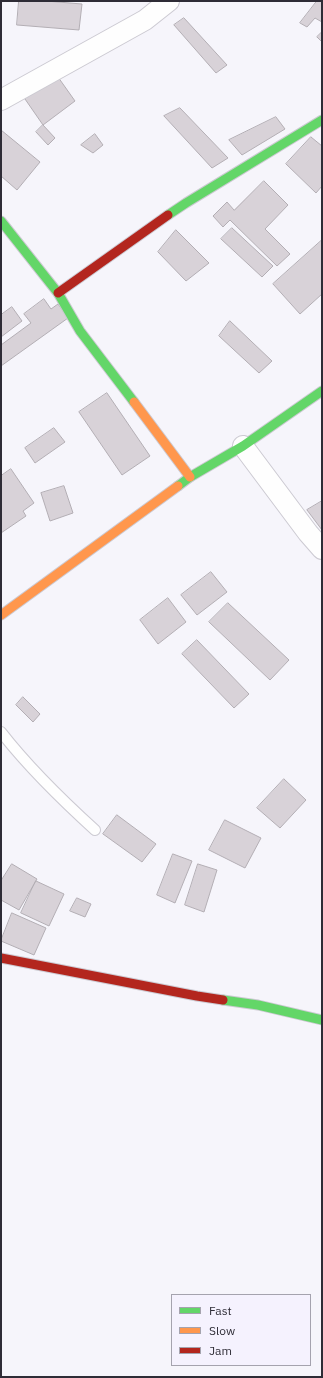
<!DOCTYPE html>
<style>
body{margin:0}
#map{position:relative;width:323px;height:1378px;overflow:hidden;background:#f6f5fb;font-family:"IBM Plex Sans",sans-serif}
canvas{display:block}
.frame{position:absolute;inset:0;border:2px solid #2e2c36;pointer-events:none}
.legend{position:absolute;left:171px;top:1294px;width:140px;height:72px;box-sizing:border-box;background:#f5f2fe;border:1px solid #a5a3ae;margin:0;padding:5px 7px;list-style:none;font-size:12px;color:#2e2c36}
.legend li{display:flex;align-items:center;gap:8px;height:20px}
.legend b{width:20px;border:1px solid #a5a3ae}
</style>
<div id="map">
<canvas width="323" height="1378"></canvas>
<div class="frame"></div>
<ul class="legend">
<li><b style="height:5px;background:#63d668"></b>Fast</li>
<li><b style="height:5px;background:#ff974d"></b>Slow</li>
<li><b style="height:5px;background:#b3261e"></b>Jam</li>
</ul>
</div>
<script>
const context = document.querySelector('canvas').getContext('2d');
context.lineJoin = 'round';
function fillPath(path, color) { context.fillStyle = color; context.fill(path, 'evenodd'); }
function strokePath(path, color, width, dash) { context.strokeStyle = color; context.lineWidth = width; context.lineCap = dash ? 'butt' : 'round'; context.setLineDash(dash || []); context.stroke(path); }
const building = new Path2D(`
 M 19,1 L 46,1 L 82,4 L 79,30 L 17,25 Z
 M 317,1 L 322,1 L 322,22 L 315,18 L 307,27 L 300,23 Z
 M 184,18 L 227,65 L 216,73 L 174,25 Z
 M 322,32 L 322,42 L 317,37 Z
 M 58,77 L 75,101 L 43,125 L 25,99 Z
 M 180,108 L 228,158 L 212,168 L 164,116 Z
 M 276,117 L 285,129 L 242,155 L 229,140 Z
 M 43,125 L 55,138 L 48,145 L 36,132 Z
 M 1,130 L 40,162 L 17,190 L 1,176 Z
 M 95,134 L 103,145 L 93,153 L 81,145 Z
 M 311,137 L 322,146 L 322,186 L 316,193 L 286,164 Z
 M 264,181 L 288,205 L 265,229 L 290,254 L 277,266 L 230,220 L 223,227 L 213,216 L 227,202 L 234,210 Z
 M 232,228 L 273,266 L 262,277 L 221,239 Z
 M 176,230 L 209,263 L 186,281 L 158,252 Z
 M 322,240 L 322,294 L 300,314 L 273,284 Z
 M 44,299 L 51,309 L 58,304 L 68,318 L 1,366 L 1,345 L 31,323 L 24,314 Z
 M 12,307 L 22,321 L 1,337 L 1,315 Z
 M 230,321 L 272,361 L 259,373 L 219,336 Z
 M 107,393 L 150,456 L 122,475 L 79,412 Z
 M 54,428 L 65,442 L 35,463 L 25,448 Z
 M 11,469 L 34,503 L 23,511 L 26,516 L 1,533 L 1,476 Z
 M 64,486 L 73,513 L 50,521 L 41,493 Z
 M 322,501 L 322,530 L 307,510 Z
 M 211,572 L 227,592 L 197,615 L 181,595 Z
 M 168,598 L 186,622 L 158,644 L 140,620 Z
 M 228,603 L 289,660 L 270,680 L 209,622 Z
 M 197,640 L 249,694 L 234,708 L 182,654 Z
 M 23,697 L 40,714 L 33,722 L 16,705 Z
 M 284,779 L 306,800 L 280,828 L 257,808 Z
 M 117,815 L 156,844 L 142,862 L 103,834 Z
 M 225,820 L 261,838 L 245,868 L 209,850 Z
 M 173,854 L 192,861 L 175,903 L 157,895 Z
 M 12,864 L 37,879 L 19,910 L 1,900 L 1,881 Z
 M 198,864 L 217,870 L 204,912 L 185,905 Z
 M 36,881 L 64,894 L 49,926 L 21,913 Z
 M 77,898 L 91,904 L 85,917 L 70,911 Z
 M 12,913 L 46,928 L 34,955 L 1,941 Z`);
fillPath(building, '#d8d2d8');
strokePath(building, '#b3aeb4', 1);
const lane = new Path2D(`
 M 1,732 C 29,768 62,800 95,830`);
const street = new Path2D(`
 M 1,100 L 145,20 L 169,1
 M 243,446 L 308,533 L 322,549`);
const fast = new Path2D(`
 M 168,215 L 186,203 L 322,120
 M 1,221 L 58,293 L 80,331 L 134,402
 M 178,486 L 190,477 L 243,446 L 322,391
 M 223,1000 L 258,1005 L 322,1020`);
const slow = new Path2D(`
 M 134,402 L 190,477
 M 1,615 L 178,486`);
const jam = new Path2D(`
 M 58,293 L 168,215
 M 1,958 L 197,996 L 223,1000`);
strokePath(lane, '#cccad2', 12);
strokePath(street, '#cccad2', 22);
strokePath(fast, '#cccad2', 11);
strokePath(slow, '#cccad2', 11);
strokePath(jam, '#cccad2', 11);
strokePath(lane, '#fefefe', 10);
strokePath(street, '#fefefe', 20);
strokePath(fast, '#63d668', 9);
strokePath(slow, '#ff974d', 9);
strokePath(jam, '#b3261e', 9);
</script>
